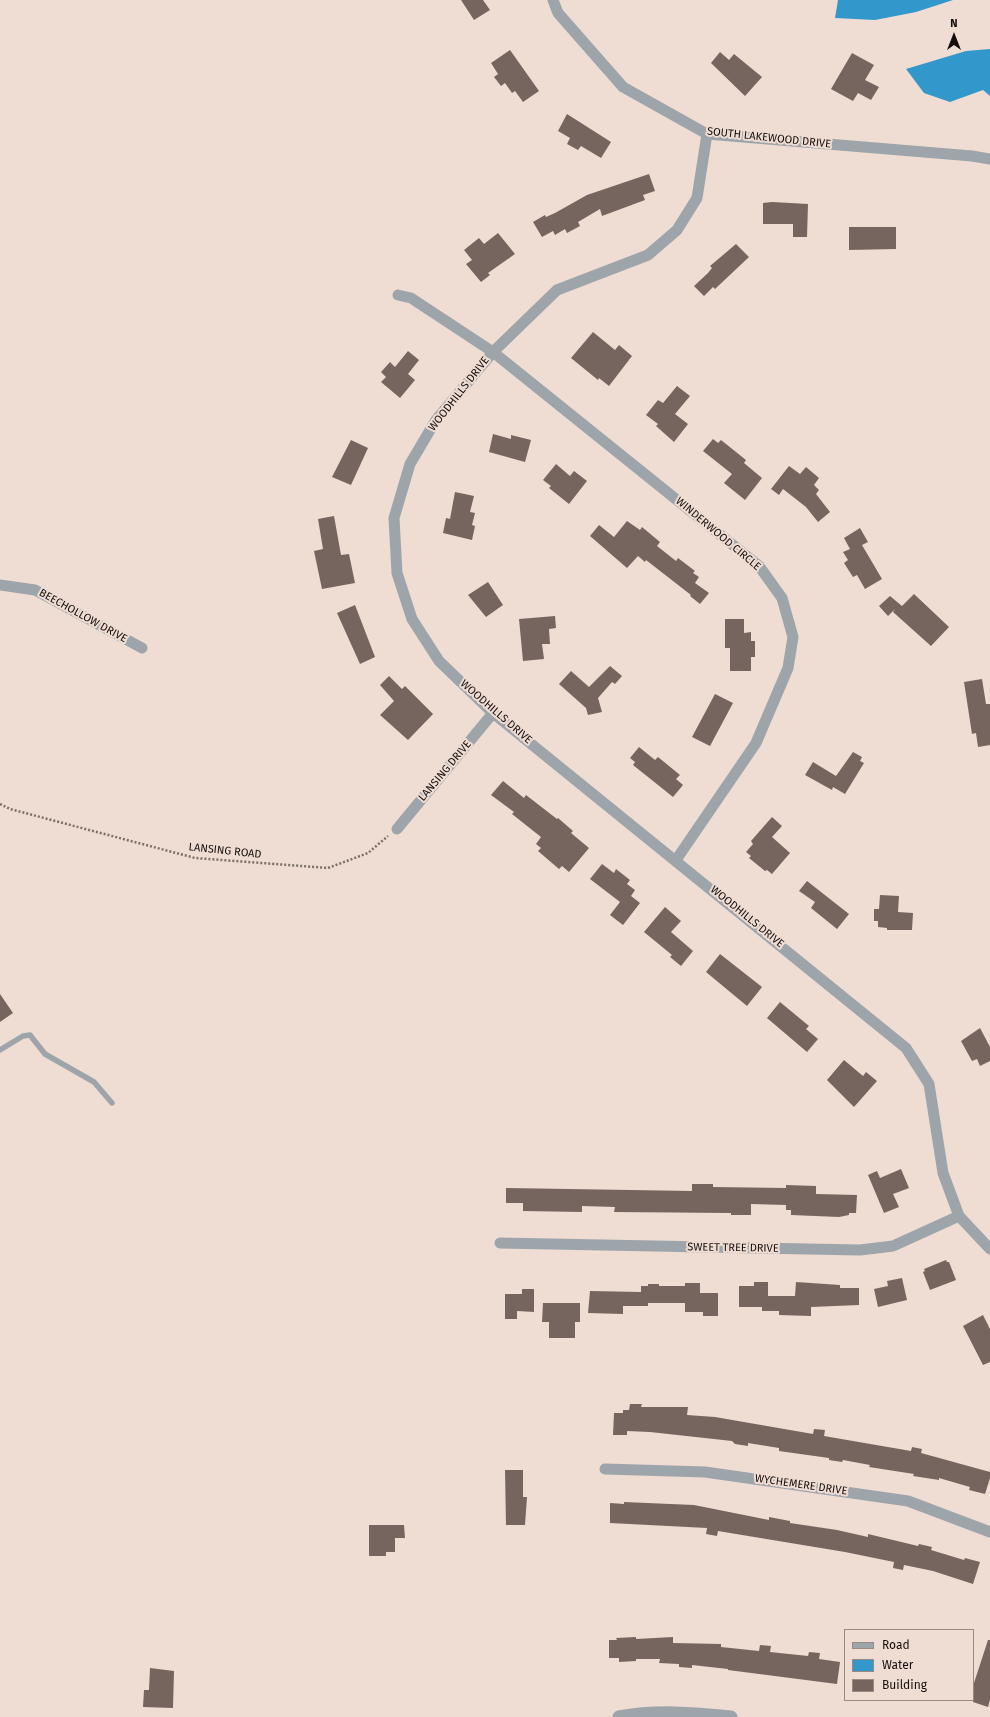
<!DOCTYPE html>
<style>
body{margin:0}
#map{position:relative;width:990px;height:1717px;overflow:hidden;background:#efdcd3;font-family:"Fira Sans",sans-serif}
canvas{display:block}
.legend{position:absolute;left:844px;top:1629px;width:130px;height:72px;box-sizing:border-box;background:#efdcd3;border:1px solid #988a83;margin:0;padding:5px 7px;list-style:none;font-size:12px;color:#150f0c}
.legend li{display:flex;align-items:center;gap:8px;height:20px}
.legend b{width:20px;border:1px solid #988a83}
.north{position:absolute;left:934px;top:16px;width:40px;height:40px;-webkit-text-stroke:3px #efdcd3;paint-order:stroke;rotate:0deg;font-size:11px;font-weight:700;line-height:16px;text-align:center;color:#150f0c}
.north::after{content:'';display:block;margin:auto;width:14px;height:18px;background:#150f0c;clip-path:polygon(50% 0,100% 100%,50% 72%,0 100%)}
</style>
<div id="map">
<canvas width="990" height="1717"></canvas>
<ul class="legend">
<li><b style="height:5px;background:#9da5aa"></b>Road</li>
<li><b style="height:11px;background:#3297cb"></b>Water</li>
<li><b style="height:11px;background:#76655e"></b>Building</li>
</ul>
<div class="north">N</div>
</div>
<script>
const context = document.querySelector('canvas').getContext('2d');
context.lineJoin = 'round';
function fillPath(path, color) { context.fillStyle = color; context.fill(path, 'evenodd'); }
function strokePath(path, color, width, dash) { context.strokeStyle = color; context.lineWidth = width; context.lineCap = dash ? 'butt' : 'round'; context.setLineDash(dash || []); context.stroke(path); }
function drawText(font, color, halo, rows, align = 'center') {
  context.font = font + ' "Fira Sans",sans-serif'; context.lineWidth = 4; context.setLineDash([]); context.textBaseline = 'middle'; context.strokeStyle = halo; context.fillStyle = color; for (const [text, x, y, turn = 0] of rows) {
    context.save(); context.translate(x, y); context.rotate((+turn || 0) * Math.PI / 180); context.textAlign = isNaN(turn) ? turn : align; if (halo) context.strokeText(text, 0, 0); context.fillText(text, 0, 0); context.restore();
  }
}
fillPath(new Path2D(`
 M 838,0 L 953,0 L 916,12 L 875,20 L 835,18 Z
 M 990,49 L 990,96 L 983,90 L 950,102 L 924,93 L 906,69 L 966,51 Z`), '#3297cb');
fillPath(new Path2D(`
 M 461,0 L 483,0 L 490,10 L 474,20 Z
 M 510,50 L 539,91 L 523,102 L 515,91 L 512,93 L 505,83 L 501,86 L 494,77 L 498,74 L 491,63 Z
 M 720,52 L 729,60 L 734,54 L 762,77 L 745,96 L 711,63 Z
 M 852,53 L 874,65 L 865,80 L 879,87 L 871,100 L 858,93 L 853,101 L 831,89 Z
 M 567,114 L 611,142 L 601,158 L 581,146 L 578,150 L 567,144 L 570,138 L 558,131 Z
 M 649,174 L 655,191 L 643,195 L 645,200 L 602,216 L 600,209 L 578,222 L 580,226 L 567,233 L 565,229 L 555,235 L 553,231 L 542,237 L 533,222 L 545,215 L 546,217 L 555,213 L 587,195 Z
 M 772,202 L 808,204 L 807,237 L 793,237 L 793,224 L 763,224 L 763,203 Z
 M 849,227 L 896,227 L 896,249 L 849,250 Z
 M 498,233 L 515,254 L 488,273 L 490,275 L 481,282 L 466,264 L 472,260 L 464,250 L 479,238 L 484,244 Z
 M 736,244 L 749,257 L 715,289 L 713,287 L 704,296 L 694,286 L 708,273 L 712,268 L 710,266 Z
 M 593,332 L 615,350 L 619,345 L 632,356 L 609,386 L 599,378 L 598,380 L 571,358 Z
 M 408,351 L 419,360 L 408,374 L 415,380 L 400,398 L 381,382 L 386,377 L 381,372 L 390,362 L 395,367 Z
 M 677,386 L 690,396 L 675,414 L 688,424 L 674,442 L 656,426 L 658,424 L 646,415 L 658,400 L 663,403 Z
 M 493,434 L 511,439 L 511,435 L 531,440 L 525,462 L 489,452 Z
 M 713,439 L 718,443 L 721,440 L 746,460 L 744,463 L 762,478 L 745,500 L 724,483 L 732,474 L 703,451 Z
 M 351,440 L 368,448 L 351,485 L 332,477 Z
 M 556,464 L 570,476 L 574,471 L 587,481 L 569,504 L 549,488 L 551,486 L 543,480 Z
 M 789,466 L 800,474 L 806,467 L 819,478 L 814,485 L 819,490 L 816,494 L 830,512 L 818,522 L 806,507 L 783,489 L 779,495 L 771,489 Z
 M 455,492 L 474,496 L 470,512 L 475,513 L 472,525 L 475,526 L 472,540 L 443,533 L 446,518 L 450,519 Z
 M 334,516 L 341,555 L 349,554 L 355,583 L 322,589 L 314,551 L 323,549 L 318,519 Z
 M 627,521 L 640,530 L 642,527 L 660,542 L 657,546 L 676,561 L 678,558 L 695,571 L 693,573 L 699,577 L 695,583 L 709,593 L 700,604 L 690,596 L 691,595 L 646,560 L 645,562 L 638,556 L 627,568 L 590,536 L 599,525 L 614,537 Z
 M 860,528 L 868,542 L 862,545 L 882,579 L 865,589 L 857,575 L 853,577 L 844,563 L 848,560 L 843,552 L 850,549 L 844,538 Z
 M 488,582 L 503,605 L 486,617 L 468,595 Z
 M 914,594 L 949,627 L 931,646 L 893,612 L 895,609 L 888,616 L 879,606 L 890,596 L 902,606 Z
 M 355,605 L 375,657 L 360,664 L 337,613 Z
 M 555,616 L 556,628 L 549,629 L 550,644 L 542,644 L 544,659 L 523,661 L 519,619 Z
 M 725,619 L 744,619 L 744,633 L 751,632 L 751,641 L 755,641 L 755,657 L 751,657 L 751,671 L 730,671 L 730,648 L 725,648 Z
 M 610,666 L 622,676 L 615,684 L 612,682 L 598,698 L 602,712 L 588,715 L 586,708 L 559,684 L 571,671 L 589,687 Z
 M 389,676 L 402,689 L 405,686 L 433,714 L 408,740 L 380,715 L 394,701 L 380,685 Z
 M 982,679 L 986,704 L 990,704 L 990,745 L 978,747 L 976,733 L 972,734 L 964,682 Z
 M 715,694 L 733,703 L 710,746 L 692,737 Z
 M 639,747 L 655,760 L 658,757 L 680,775 L 676,779 L 683,785 L 673,797 L 633,765 L 635,762 L 630,758 Z
 M 853,752 L 862,757 L 860,761 L 864,763 L 845,794 L 833,787 L 832,790 L 805,775 L 813,762 L 836,776 Z
 M 503,781 L 524,798 L 526,795 L 557,819 L 558,818 L 573,831 L 571,833 L 589,848 L 569,872 L 562,866 L 559,869 L 538,851 L 541,848 L 536,844 L 541,837 L 512,814 L 514,812 L 491,795 Z
 M 772,817 L 782,826 L 772,837 L 790,853 L 772,874 L 767,870 L 765,871 L 749,858 L 751,856 L 746,852 L 753,844 L 751,841 Z
 M 602,864 L 614,873 L 616,869 L 630,880 L 627,884 L 635,890 L 631,896 L 640,903 L 623,925 L 610,915 L 620,902 L 590,879 Z
 M 807,881 L 849,914 L 837,929 L 811,908 L 815,902 L 799,891 Z
 M 880,895 L 899,896 L 898,912 L 913,913 L 912,930 L 887,930 L 887,928 L 878,927 L 878,921 L 874,921 L 874,909 L 879,909 Z
 M 665,907 L 681,921 L 671,932 L 693,951 L 681,966 L 670,957 L 672,955 L 644,932 Z
 M 720,954 L 762,987 L 747,1006 L 706,972 Z
 M 0,994 L 13,1013 L 0,1022 Z
 M 780,1002 L 809,1026 L 806,1029 L 818,1039 L 807,1052 L 767,1018 Z
 M 980,1028 L 990,1047 L 990,1061 L 980,1066 L 977,1059 L 972,1061 L 961,1041 Z
 M 844,1060 L 863,1076 L 866,1072 L 877,1081 L 854,1107 L 827,1080 Z
 M 901,1169 L 909,1188 L 893,1194 L 899,1207 L 884,1213 L 868,1175 L 877,1171 L 880,1178 Z
 M 692,1184 L 713,1184 L 713,1187 L 786,1188 L 786,1185 L 816,1186 L 816,1194 L 857,1195 L 856,1213 L 849,1213 L 849,1215 L 839,1217 L 791,1215 L 791,1210 L 786,1210 L 786,1205 L 751,1204 L 751,1215 L 731,1215 L 731,1213 L 614,1212 L 615,1207 L 582,1206 L 582,1212 L 523,1211 L 523,1203 L 506,1203 L 506,1188 L 692,1191 Z
 M 946,1260 L 947,1262 L 949,1262 L 956,1280 L 930,1290 L 923,1272 L 925,1271 L 924,1269 Z
 M 902,1278 L 907,1300 L 878,1307 L 874,1289 L 888,1286 L 887,1281 Z
 M 754,1282 L 768,1282 L 768,1296 L 795,1296 L 796,1282 L 840,1285 L 840,1288 L 859,1288 L 859,1305 L 811,1307 L 811,1316 L 779,1315 L 779,1311 L 762,1311 L 762,1307 L 739,1307 L 739,1286 L 754,1286 Z
 M 685,1283 L 700,1283 L 700,1293 L 718,1293 L 718,1316 L 703,1316 L 703,1312 L 685,1312 L 685,1303 L 648,1303 L 648,1306 L 623,1306 L 623,1314 L 588,1313 L 590,1291 L 641,1292 L 641,1286 L 648,1286 L 648,1284 L 659,1284 L 659,1286 L 685,1286 Z
 M 522,1289 L 534,1289 L 534,1312 L 517,1311 L 517,1319 L 505,1319 L 505,1294 L 522,1294 Z
 M 543,1303 L 580,1303 L 580,1322 L 575,1322 L 575,1338 L 549,1338 L 549,1322 L 542,1322 Z
 M 983,1315 L 990,1329 L 990,1362 L 983,1365 L 963,1326 Z
 M 630,1404 L 642,1404 L 641,1407 L 688,1407 L 687,1415 L 715,1417 L 813,1434 L 814,1429 L 825,1430 L 824,1436 L 911,1451 L 912,1447 L 922,1449 L 921,1453 L 990,1472 L 990,1478 L 985,1494 L 969,1490 L 970,1487 L 939,1478 L 939,1480 L 913,1476 L 914,1474 L 869,1467 L 870,1465 L 843,1460 L 842,1462 L 829,1460 L 829,1458 L 779,1451 L 779,1448 L 748,1443 L 748,1446 L 735,1444 L 732,1441 L 650,1432 L 627,1431 L 627,1435 L 613,1435 L 614,1413 L 623,1413 L 623,1410 L 629,1410 Z
 M 505,1470 L 523,1470 L 523,1497 L 527,1497 L 525,1525 L 506,1525 Z
 M 624,1502 L 694,1505 L 769,1520 L 769,1517 L 790,1521 L 790,1523 L 837,1530 L 868,1537 L 868,1534 L 918,1546 L 919,1544 L 932,1547 L 931,1550 L 964,1560 L 965,1558 L 980,1562 L 973,1584 L 933,1571 L 904,1565 L 903,1570 L 893,1568 L 894,1562 L 845,1552 L 718,1531 L 717,1536 L 706,1534 L 707,1528 L 610,1523 L 610,1503 L 624,1504 Z
 M 369,1525 L 404,1525 L 405,1538 L 395,1538 L 395,1552 L 386,1552 L 386,1556 L 369,1556 Z
 M 636,1637 L 636,1639 L 673,1637 L 673,1643 L 721,1644 L 721,1647 L 759,1651 L 760,1645 L 771,1646 L 770,1652 L 808,1656 L 809,1652 L 820,1653 L 819,1659 L 840,1662 L 837,1684 L 728,1670 L 728,1669 L 692,1665 L 692,1668 L 679,1667 L 679,1664 L 659,1663 L 660,1659 L 636,1659 L 636,1661 L 619,1662 L 619,1658 L 609,1658 L 609,1640 L 617,1640 L 616,1638 Z
 M 988,1640 L 990,1640 L 990,1700 L 988,1707 L 973,1702 L 973,1686 Z
 M 150,1668 L 174,1671 L 173,1708 L 143,1707 L 144,1690 L 149,1690 Z`), '#76655e');
strokePath(new Path2D(`
 M 0,804 L 10,809 L 195,858 L 328,868 L 368,853 L 388,836`), '#7b6f69', 2.5, [2, 2]);
strokePath(new Path2D(`
 M 0,1050 L 23,1036 L 30,1035 L 45,1054 L 94,1082 L 112,1103`), '#9da5aa', 5.5);
strokePath(new Path2D(`
 M 553,0 L 558,13 L 623,87 L 707,134 L 972,156 L 990,159
 M 707,134 L 697,198 L 677,230 L 648,255 L 557,290 L 493,352 L 436,420 L 410,464 L 394,518 L 397,573 L 412,619 L 439,661 L 493,713 L 906,1048 L 929,1084 L 943,1173 L 959,1216 L 990,1249
 M 398,295 L 411,298 L 493,352 L 759,566 L 782,598 L 793,637 L 788,668 L 756,743 L 676,860
 M 0,585 L 35,590 L 142,648
 M 397,829 L 493,713
 M 500,1243 L 860,1250 L 893,1246 L 959,1216
 M 605,1469 L 705,1472 L 908,1501 L 990,1532`), '#9da5aa', 11);
strokePath(new Path2D(`
 M 619,1717 C 655,1710 694,1713 731,1717`), '#9da5aa', 13);
drawText('11px', '#150f0c', '#efdcd3', [
 ["SOUTH LAKEWOOD DRIVE",769,138,6],
 ["WOODHILLS DRIVE",459,394,-52],
 ["WINDERWOOD CIRCLE",718,534,40],
 ["BEECHOLLOW DRIVE",83,616,29],
 ["WOODHILLS DRIVE",496,712,41],
 ["LANSING DRIVE",445,771,-50],
 ["LANSING ROAD",225,851,6],
 ["WOODHILLS DRIVE",747,917,39],
 ["SWEET TREE DRIVE",733,1248,1],
 ["WYCHEMERE DRIVE",801,1485,8]
]);
</script>
